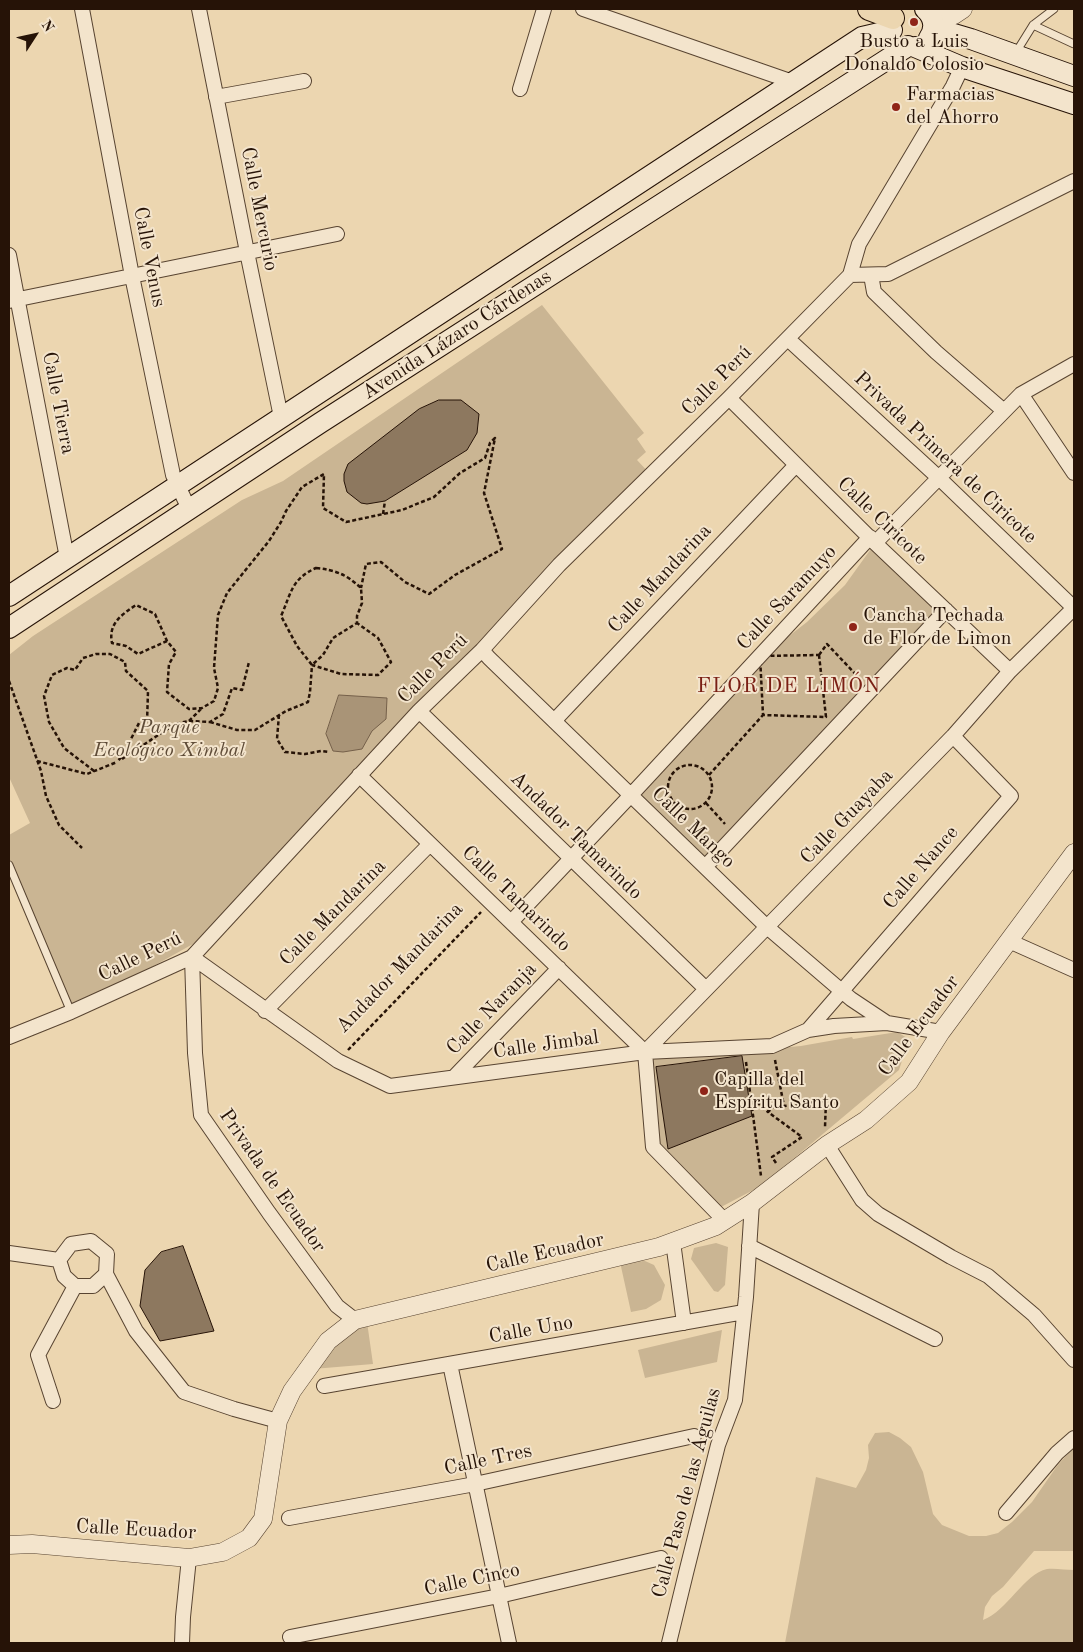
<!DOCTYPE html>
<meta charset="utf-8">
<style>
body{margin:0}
#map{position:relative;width:1083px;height:1652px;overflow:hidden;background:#ecd6b0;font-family:"Old Standard TT",serif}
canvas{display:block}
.frame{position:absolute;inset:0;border:10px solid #261307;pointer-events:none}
.north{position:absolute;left:10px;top:10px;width:50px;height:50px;-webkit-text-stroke:4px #f3e4cc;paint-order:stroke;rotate:55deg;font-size:14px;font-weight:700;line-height:20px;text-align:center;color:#261307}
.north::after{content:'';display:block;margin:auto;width:18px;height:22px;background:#261307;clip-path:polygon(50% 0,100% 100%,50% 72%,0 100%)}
</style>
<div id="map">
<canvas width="1083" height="1652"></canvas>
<div class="frame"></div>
<div class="north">N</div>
</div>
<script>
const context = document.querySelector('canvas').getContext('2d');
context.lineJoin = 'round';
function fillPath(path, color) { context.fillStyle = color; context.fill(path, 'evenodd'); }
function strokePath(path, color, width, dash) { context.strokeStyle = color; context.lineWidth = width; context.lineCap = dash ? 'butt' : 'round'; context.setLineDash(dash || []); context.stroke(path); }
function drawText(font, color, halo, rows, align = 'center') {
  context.font = font + ' "Old Standard TT",serif'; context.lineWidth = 4; context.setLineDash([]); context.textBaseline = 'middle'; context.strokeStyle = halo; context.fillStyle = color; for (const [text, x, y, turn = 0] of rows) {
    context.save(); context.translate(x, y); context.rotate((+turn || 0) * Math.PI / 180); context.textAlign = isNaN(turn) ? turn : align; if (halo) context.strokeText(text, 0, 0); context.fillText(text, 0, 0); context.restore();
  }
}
fillPath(new Path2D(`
 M 542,305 L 644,433 L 637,439 L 646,452 L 637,460 L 651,475 L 193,944 L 71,1012 L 9,862 L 9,835 L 30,823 L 9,777 L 9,655 L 33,636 L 242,500 L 283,481 Z
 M 873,546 L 942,610 L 705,865 L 635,796 L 757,661 L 807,622 L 845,585 Z
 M 897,1032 L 909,1039 L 899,1070 L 761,1186 L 721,1207 L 660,1143 L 649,1055 L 745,1051 L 801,1046 L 852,1037 L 853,1039 Z
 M 716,1243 L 728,1247 L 725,1285 L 718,1292 L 714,1291 L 691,1259 L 694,1248 Z
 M 645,1261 L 654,1265 L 665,1285 L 661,1300 L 646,1309 L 631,1312 L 620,1262 Z
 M 367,1322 L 373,1364 L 313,1369 L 333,1341 Z
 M 722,1330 L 717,1362 L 645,1378 L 638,1350 Z
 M 889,1432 L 900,1438 L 911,1447 L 923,1472 L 933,1514 L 942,1525 L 969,1536 L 986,1536 L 998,1533 L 1012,1522 L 1032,1502 L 1057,1466 L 1074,1447 L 1074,1551 L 1034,1551 L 1003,1587 L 992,1596 L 985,1607 L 983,1620 C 1007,1611 1024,1574 1047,1569 C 1055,1568 1066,1570 1074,1570 L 1074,1643 L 785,1643 L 816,1477 L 856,1488 L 866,1470 L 869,1458 L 868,1445 L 875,1433 Z`), '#cab593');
const water = new Path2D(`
 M 339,695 L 387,698 L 386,719 L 372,731 L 362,749 L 343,752 L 333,751 L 326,734 Z`);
fillPath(water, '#a99477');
strokePath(water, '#75604a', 1);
const building = new Path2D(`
 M 439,400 L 461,400 L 479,414 L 477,433 L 467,450 L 385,501 L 367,504 L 361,503 L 347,492 L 344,481 L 344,474 L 348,464 L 419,409 Z
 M 742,1056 L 752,1116 L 668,1149 L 656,1067 Z
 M 183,1246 L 214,1331 L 160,1341 L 140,1306 L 145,1270 L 161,1252 Z`);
fillPath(building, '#8d785f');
strokePath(building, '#261307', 1);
const service = new Path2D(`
 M 1033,25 L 1074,44
 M 1015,54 L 1033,25 L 1054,9
 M 9,865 L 71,1012`);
const minor = new Path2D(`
 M 82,9 L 132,276 L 173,475 L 189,509
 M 199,9 L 247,252 L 281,417
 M 583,9 L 793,82
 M 520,89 L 544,9
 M 216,97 L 304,81
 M 9,255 L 67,558
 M 850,275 L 859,244 L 953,86 L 962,67
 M 871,275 L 874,292 L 936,352 L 1004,411
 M 9,301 L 337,234
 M 788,339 L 939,478 L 1074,608
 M 1021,394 L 1074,473
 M 729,398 L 875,543 L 1010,671
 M 875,543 L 1021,394 L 1074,364
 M 482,650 L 489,658 L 767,927 L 851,999 L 887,1023
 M 419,711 L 706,989
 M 554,721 L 796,465
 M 359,775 L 645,1052
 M 705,867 L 946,610
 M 512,921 L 631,795 L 870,537
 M 1009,941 L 1074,970
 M 192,957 L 338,1061 L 390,1086 L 645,1052 L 772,1046 L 808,1030 L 834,1026 L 887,1023 L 941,1032
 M 192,957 L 195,1053 L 201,1115 L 269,1213 L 337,1306 L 355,1320
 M 265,1011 L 430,844
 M 808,1030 L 1011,796 L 953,736
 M 9,1037 L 71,1012 L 192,957 L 419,711 L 482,650 L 559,565 L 729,398 L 850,275 L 888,274 L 1074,181
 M 645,1052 L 953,736 L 1010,671 L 1074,608
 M 645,1052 L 653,1147 L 725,1221
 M 454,1077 L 559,968
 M 827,1145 L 862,1200 L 878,1214 L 951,1257 L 988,1276 L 1034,1315 L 1074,1360
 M 673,1242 L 684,1323
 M 749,1246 L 935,1339
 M 9,1253 L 59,1260
 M 106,1274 L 93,1286 L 75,1286 L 64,1276 L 59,1260 L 71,1244 L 91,1241 L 107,1254 L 106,1274 L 136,1331 L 184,1392 L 234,1409 L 278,1421
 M 450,1364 L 509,1643
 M 324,1386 L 744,1312
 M 53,1401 L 38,1355 L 75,1286
 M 1006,1513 L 1057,1453 L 1074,1438
 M 289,1518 L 475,1484 L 694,1436
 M 290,1637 L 499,1596 L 661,1558
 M 182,1643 L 183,1617 L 189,1558
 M 669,1643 L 686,1573 L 718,1445 L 735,1400 L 746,1297 L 752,1203`);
const tertiary = new Path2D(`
 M 933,21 L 954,15 L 963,9
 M 9,1545 L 32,1544 L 189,1558 L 223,1552 L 249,1538 L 263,1519 L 278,1421 L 292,1391 L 328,1341 L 355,1320 L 659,1247 L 716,1226 L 752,1203 L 827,1145 L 866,1120 L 909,1082 L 941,1032 L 1074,853`);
const secondary = new Path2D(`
 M 925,9 C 934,17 936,28 929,38
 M 934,28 L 971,39 L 1074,76
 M 915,47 L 962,67 L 1074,104
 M 9,596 L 862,37 L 892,30
 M 9,628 L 320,423 L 908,46`);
const primary = new Path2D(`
 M 869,9 L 893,18`);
strokePath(service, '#584431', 9);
strokePath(minor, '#584431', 16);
strokePath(tertiary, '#584431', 19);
strokePath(secondary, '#261307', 22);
strokePath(primary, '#261307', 24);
strokePath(new Path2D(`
 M 383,514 L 385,501
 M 316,568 C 335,570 346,574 361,588 L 362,603 L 357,616 L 357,623 L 333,638 L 323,655 L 312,665 L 297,646 L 281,616 C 291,594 291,579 316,568 Z
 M 167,641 L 138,654 L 126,646 L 112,643 C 108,624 121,615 136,605 L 155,614 L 167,641 L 176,652 L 169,664 L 167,692 L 189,709 L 202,708 L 214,701 L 218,688 L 214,668 L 218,615 L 227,593 L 269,541 L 281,522 L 286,511 L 302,487 L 324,474 L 323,508 L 346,522 L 402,510 L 434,497 L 460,473 L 485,458 L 490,443 L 495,438 L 484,493 L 502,549 L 455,575 L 429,594 L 405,582 L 381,562 L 366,564 L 361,588
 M 819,655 L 826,717 L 763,715 L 760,656 Z
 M 819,655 L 827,644 L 861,680
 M 9,681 L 41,771 L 46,796 L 59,825 L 82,848
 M 279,715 L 277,739 L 285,752 L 305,754 L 321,751 L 329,752
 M 189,721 L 202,708
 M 210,722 L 237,730 L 255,730 L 286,711 L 308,702 L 310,692 L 312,665 L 341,674 L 378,675 L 391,662 L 378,638 L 357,623
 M 122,759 L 175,724 L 189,721 L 210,722 L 223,714 L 232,688 L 242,690 L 249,662
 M 37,761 L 87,774 L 117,762
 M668 787a22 22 0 1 1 44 0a22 22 0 1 1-44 0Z
 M 94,771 L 64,748 L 49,722 L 44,696 L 52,675 L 67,668 L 75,670 L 83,658 L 96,654 L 110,654 L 125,662 L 126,671 L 148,691 L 147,723 L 139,723 L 131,739 L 129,748 L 117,762
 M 709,775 L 763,715
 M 706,803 L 725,824
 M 668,811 L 673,802
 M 348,1050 L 481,912
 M 775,1060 L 784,1106 L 826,1101 L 825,1127
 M 746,1062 L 761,1176
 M 752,1098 L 768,1112
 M 776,1163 L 772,1157 L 802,1137 L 768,1112 L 782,1098`), '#261307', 2.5, [4, 2.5]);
strokePath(service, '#f3e4cc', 7);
strokePath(minor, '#f3e4cc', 14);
strokePath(tertiary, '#f3e4cc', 18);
strokePath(secondary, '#f3e4cc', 20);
strokePath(primary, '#ecd6b0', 22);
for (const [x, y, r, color] of [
 [914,22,5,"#8f2418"],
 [896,107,5,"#8f2418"],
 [853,627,5,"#8f2418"],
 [704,1091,5,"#8f2418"]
]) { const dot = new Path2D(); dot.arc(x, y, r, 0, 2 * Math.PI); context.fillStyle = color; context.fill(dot); strokePath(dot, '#f3e4cc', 2); }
drawText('20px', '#261307', '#f3e4cc', [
 ["Busto a Luis",914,42,"center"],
 ["Donaldo Colosio",914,65,"center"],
 ["Farmacias",906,95],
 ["del Ahorro",906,118],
 ["Cancha Techada",863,616],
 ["de Flor de Limon",863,639],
 ["Capilla del",714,1080],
 ["Espíritu Santo",714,1103]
], 'left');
drawText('20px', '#261307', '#f3e4cc', [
 ["Calle Mercurio",259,209,79],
 ["Calle Venus",149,257,79],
 ["Avenida Lázaro Cárdenas",457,335,-33],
 ["Calle Perú",717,381,-45],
 ["Calle Tierra",58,403,79],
 ["Privada Primera de Ciricote",945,458,43],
 ["Calle Ciricote",882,521,44],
 ["Calle Mandarina",660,579,-47],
 ["Calle Saramuyo",787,598,-47],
 ["Calle Perú",433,669,-45],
 ["Calle Guayaba",847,817,-46],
 ["Calle Mango",693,828,44],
 ["Andador Tamarindo",576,836,44],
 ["Calle Nance",921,868,-49],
 ["Calle Tamarindo",516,899,44],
 ["Calle Mandarina",333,913,-45],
 ["Calle Perú",140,957,-26],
 ["Andador Mandarina",400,968,-46],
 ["Calle Naranja",492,1009,-46],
 ["Calle Ecuador",919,1026,-53],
 ["Calle Jimbal",546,1045,-8],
 ["Privada de Ecuador",272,1181,55],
 ["Calle Ecuador",545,1253,-13],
 ["Calle Uno",531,1330,-10],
 ["Calle Tres",488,1460,-12],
 ["Calle Paso de las Águilas",687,1493,-75],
 ["Calle Ecuador",136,1530,3],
 ["Calle Cinco",472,1580,-12]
]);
drawText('italic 20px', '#5f4c38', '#f3e4cc', [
 ["Parque",169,728],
 ["Ecológico Ximbal",169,751]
]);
context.letterSpacing = '1px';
drawText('21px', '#7a1f14', '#f3e4cc', [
 ["FLOR DE LIMÓN",789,686]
]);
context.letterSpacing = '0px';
</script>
